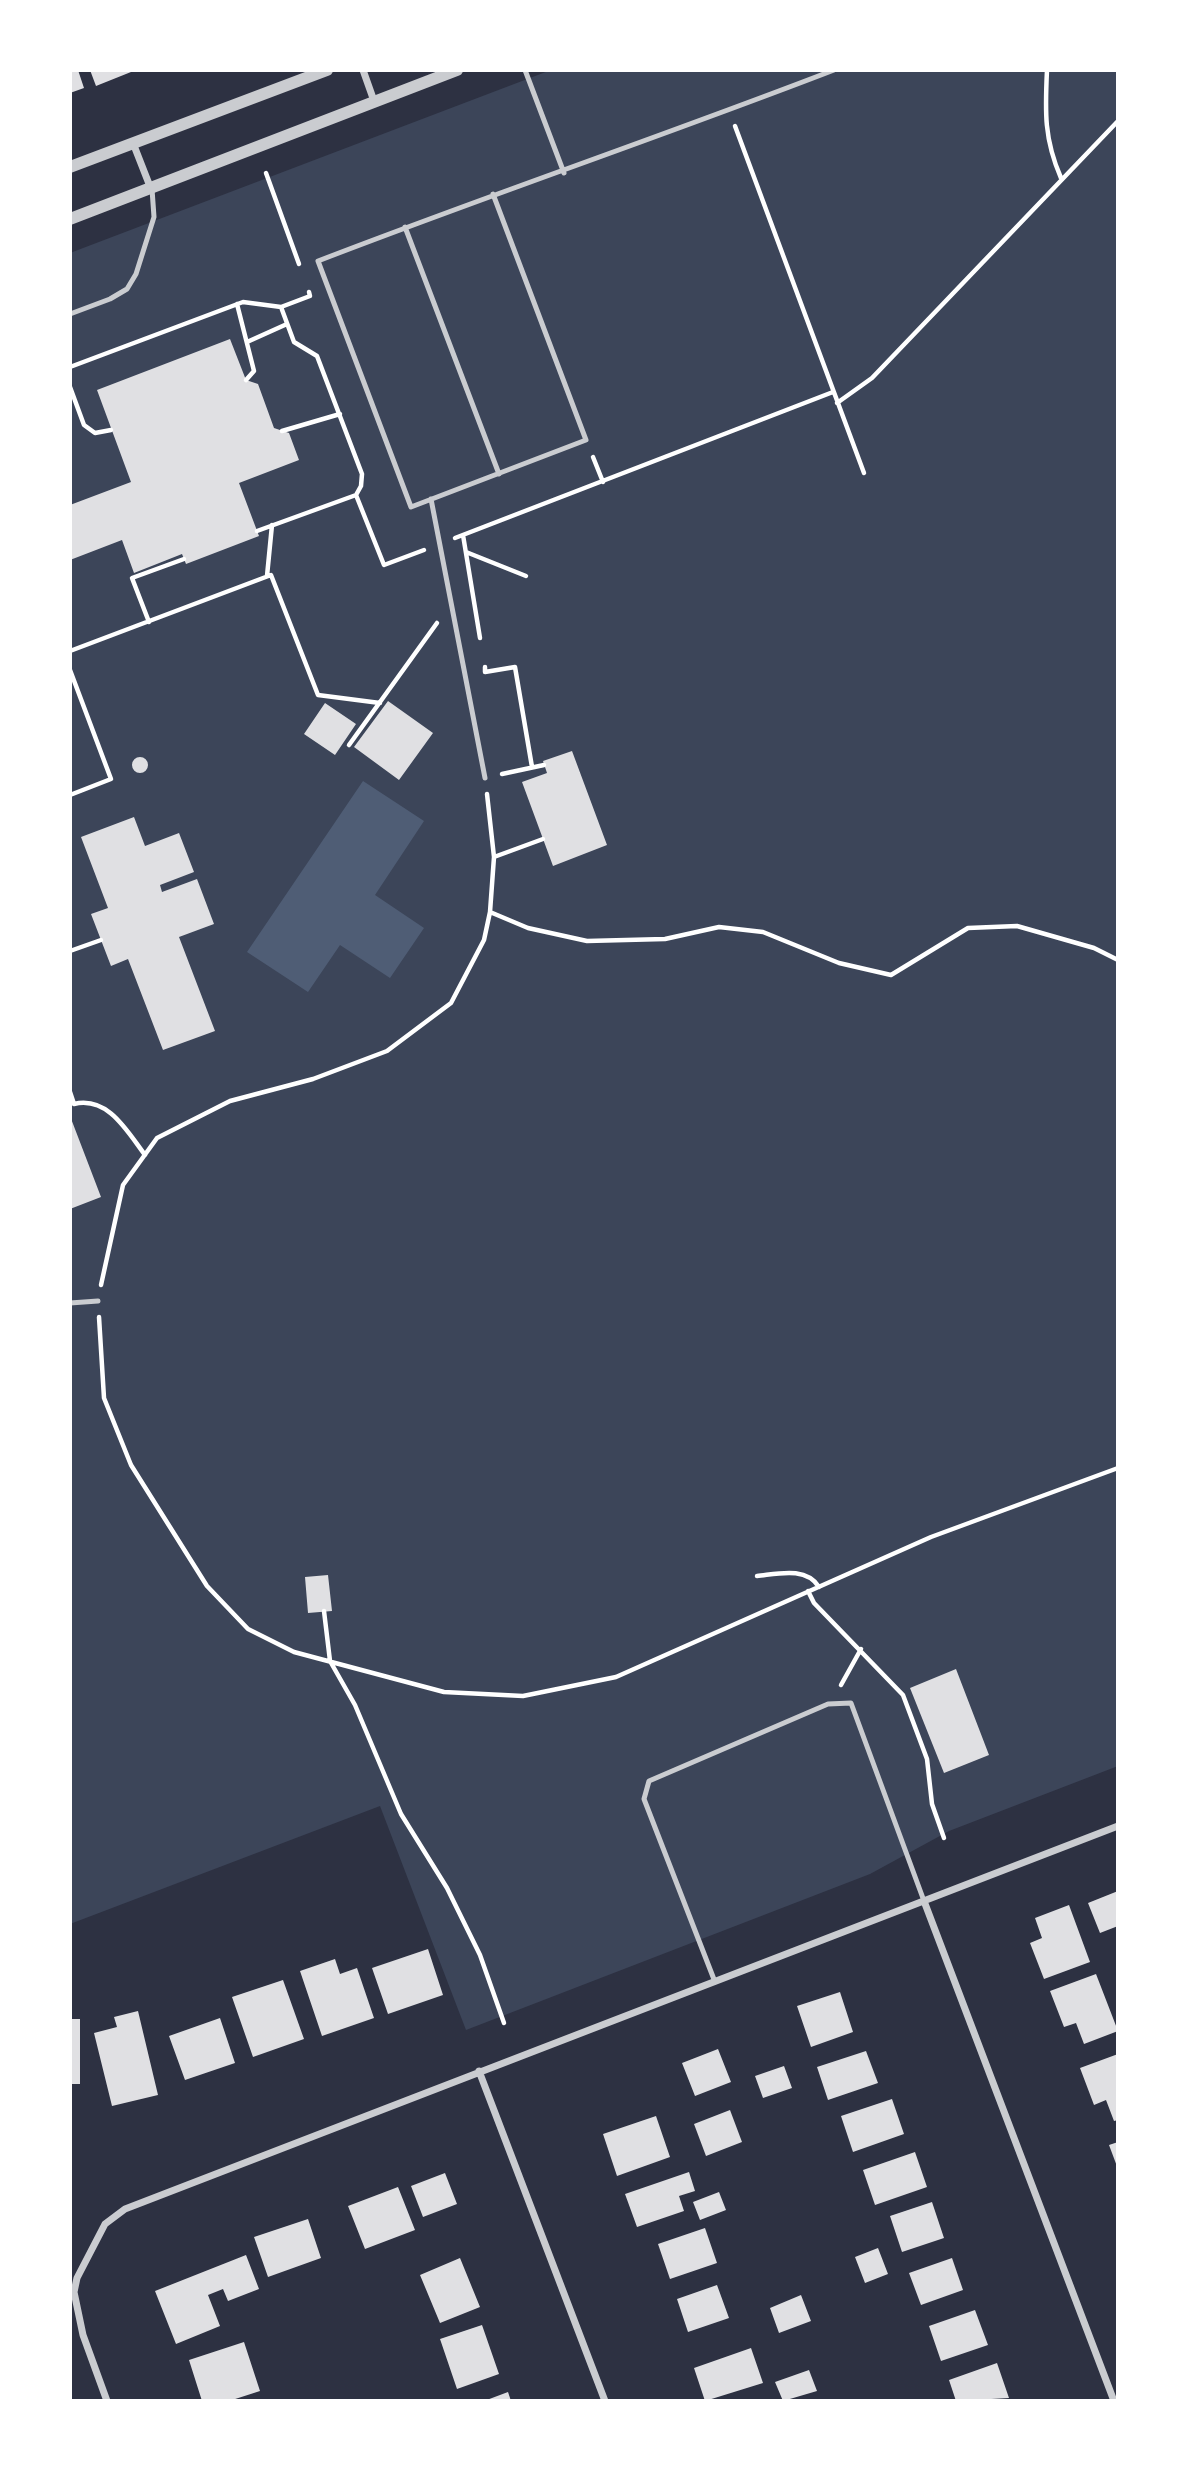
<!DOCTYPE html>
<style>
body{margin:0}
#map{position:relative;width:1188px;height:2471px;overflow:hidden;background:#2d3142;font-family:"Titillium Web",sans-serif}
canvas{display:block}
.frame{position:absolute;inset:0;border:72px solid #fff;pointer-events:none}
</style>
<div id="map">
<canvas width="1188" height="2471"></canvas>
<div class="frame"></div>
</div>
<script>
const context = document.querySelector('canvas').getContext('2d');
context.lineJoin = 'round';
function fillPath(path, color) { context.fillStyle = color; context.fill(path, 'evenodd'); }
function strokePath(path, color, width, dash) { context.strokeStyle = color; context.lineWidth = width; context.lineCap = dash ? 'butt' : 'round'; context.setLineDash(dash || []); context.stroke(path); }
fillPath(new Path2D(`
 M 551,70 L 1118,70 L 1118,1766 L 949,1831 L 870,1874 L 466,2030 L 380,1806 L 70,1924 L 70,253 Z`), '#3c4559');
fillPath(new Path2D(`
 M 363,781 L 424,821 L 375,895 L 424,928 L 390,978 L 340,945 L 308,992 L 247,952 Z`), '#4f5d75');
fillPath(new Path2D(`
 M 70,70 L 78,70 L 84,88 L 70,93 Z
 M 90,70 L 136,70 L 96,86 Z
 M 230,339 L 246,380 L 258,384 L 274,428 L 289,433 L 299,460 L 239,483 L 259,536 L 186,564 L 182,554 L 134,573 L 122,540 L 70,560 L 70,505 L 131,482 L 97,390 Z
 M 388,701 L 433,733 L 399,780 L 354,747 Z
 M 325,703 L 356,724 L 335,755 L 304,734 Z
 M 572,751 L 607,845 L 553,866 L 522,782 L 547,773 L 543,761 Z
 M132 765a8 8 0 1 1 16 0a8 8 0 1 1-16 0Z
 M 134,817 L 145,846 L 179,833 L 194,872 L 160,885 L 162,892 L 197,879 L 214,924 L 179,937 L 215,1031 L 163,1050 L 128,959 L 111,966 L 91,914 L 108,908 L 81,837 Z
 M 70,1116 L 101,1197 L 70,1209 Z
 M 328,1575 L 332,1611 L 308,1613 L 305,1577 Z
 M 956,1669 L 989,1755 L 944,1773 L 910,1688 Z
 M 1118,1891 L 1118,1926 L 1100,1933 L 1088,1903 Z
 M 1069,1905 L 1090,1962 L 1044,1979 L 1030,1943 L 1042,1938 L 1035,1918 Z
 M 428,1949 L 443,1995 L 388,2014 L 372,1968 Z
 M 335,1959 L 340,1974 L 357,1968 L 374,2018 L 322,2036 L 300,1971 Z
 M 1096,1974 L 1118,2031 L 1084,2044 L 1076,2023 L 1064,2027 L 1050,1991 Z
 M 283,1980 L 304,2039 L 253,2057 L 232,1997 Z
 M 840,1992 L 853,2032 L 811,2047 L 797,2006 Z
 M 138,2011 L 158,2095 L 112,2106 L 94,2033 L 117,2027 L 114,2017 Z
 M 220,2018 L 235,2063 L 185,2080 L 169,2036 Z
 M 70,2019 L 80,2019 L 80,2084 L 70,2084 Z
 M 718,2049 L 731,2082 L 695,2096 L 682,2063 Z
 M 866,2051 L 878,2083 L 828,2100 L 817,2067 Z
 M 1118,2054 L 1118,2120 L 1114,2121 L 1106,2100 L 1094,2105 L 1080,2068 Z
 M 784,2066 L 792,2088 L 763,2098 L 755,2076 Z
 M 892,2099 L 904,2134 L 853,2152 L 841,2116 Z
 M 730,2110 L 742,2142 L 706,2156 L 694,2124 Z
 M 656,2116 L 670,2157 L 617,2176 L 603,2134 Z
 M 1118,2142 L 1118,2169 L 1109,2145 Z
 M 915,2152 L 927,2187 L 875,2205 L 863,2170 Z
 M 689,2172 L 695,2191 L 679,2196 L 684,2211 L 637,2227 L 625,2194 Z
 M 445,2173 L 457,2204 L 423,2217 L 411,2186 Z
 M 398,2187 L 415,2230 L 365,2249 L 348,2206 Z
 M 719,2192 L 726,2210 L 700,2220 L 693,2202 Z
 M 932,2202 L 944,2238 L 902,2252 L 890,2216 Z
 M 308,2219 L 321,2258 L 268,2277 L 254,2237 Z
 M 705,2228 L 717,2263 L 670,2279 L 658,2244 Z
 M 878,2248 L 888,2274 L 865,2283 L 855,2257 Z
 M 246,2255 L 259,2289 L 228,2301 L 223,2289 L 208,2295 L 220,2326 L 176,2344 L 155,2291 Z
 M 460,2258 L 480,2307 L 440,2323 L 420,2275 Z
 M 952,2258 L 963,2290 L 921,2305 L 909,2273 Z
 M 717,2285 L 729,2318 L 688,2332 L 677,2299 Z
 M 801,2295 L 811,2321 L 779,2333 L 770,2308 Z
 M 975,2310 L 988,2345 L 941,2361 L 929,2326 Z
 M 482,2325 L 499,2374 L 457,2389 L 440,2339 Z
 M 244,2342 L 260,2391 L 229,2401 L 202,2401 L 189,2360 Z
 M 751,2348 L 763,2383 L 705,2401 L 694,2368 Z
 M 997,2363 L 1009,2398 L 956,2401 L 949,2380 Z
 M 809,2370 L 817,2391 L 783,2401 L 775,2382 Z
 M 508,2392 L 511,2401 L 484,2401 Z`), '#e0e0e3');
strokePath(new Path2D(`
 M 1047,70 C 1045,112 1044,139 1061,178
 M 735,126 L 864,473
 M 266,173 L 299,264
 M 237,304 L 254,371 L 246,380
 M 247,342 L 287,324
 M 70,367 L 243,302 L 281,307
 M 70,387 L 84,425 L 95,433 L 111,430
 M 837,403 L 872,378 L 1118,121
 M 282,431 L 340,414
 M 593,457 L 603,482
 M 356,495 L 384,565 L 424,550
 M 257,531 L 356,495 L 361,486 L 362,474 L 317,356 L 294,342 L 281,307 L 310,296 L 309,292
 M 463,535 L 480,638
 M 455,538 L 833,392
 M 466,552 L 526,576
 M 267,576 L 272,525
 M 149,622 L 132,578 L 184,559
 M 70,651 L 271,575 L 318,695 L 380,703
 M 485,667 L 485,672 L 515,667 L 532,767
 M 70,670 L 111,779 L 70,795
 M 349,745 L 437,623
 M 502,774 L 544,765
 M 494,857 L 543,839
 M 490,912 L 528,928 L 587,941 L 665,939 L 719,927 L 763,932 L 839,963 L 891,975 L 968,928 L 1017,926 L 1094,948 L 1118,960
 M 70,951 L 101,940
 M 70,1092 L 74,1104 C 108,1096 127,1131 145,1155
 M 101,1285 L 123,1185 L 157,1138 L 230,1101 L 313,1079 L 387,1051 L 451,1003 L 484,940 L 490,912 L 494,857 L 487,794
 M 99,1317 L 104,1398 L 131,1465 L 207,1586 L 248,1629 L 294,1652 L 444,1692 L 523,1696 L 616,1677 L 931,1537 L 1118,1468
 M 757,1576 C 777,1574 806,1566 819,1587
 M 808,1591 L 814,1603 L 903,1695 L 927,1759 L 932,1804 L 944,1838
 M 324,1611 L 330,1661 L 355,1705 L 401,1814 L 447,1888 L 480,1955 L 504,2023
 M 841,1685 L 861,1649`), '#fff', 4.5);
strokePath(new Path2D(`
 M 525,70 L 564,173
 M 493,194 L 586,440 L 411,507 L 318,261 C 489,195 663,136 834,70
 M 405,227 L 499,474
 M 70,314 L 110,299 L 127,289 L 136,274 L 154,217 L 152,189
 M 431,499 L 485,778
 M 70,1303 L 98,1301
 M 715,1982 L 644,1799 L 649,1781 L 828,1704 L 851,1703 L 924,1901`), '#caccd0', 5);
strokePath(new Path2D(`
 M 363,70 L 374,101
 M 133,143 L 151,189
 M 924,1901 L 1114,2401
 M 479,2071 L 605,2401
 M 107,2401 L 83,2335 L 74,2292 L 77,2278 L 105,2224 L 125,2209 L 1118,1826`), '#caccd0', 7);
strokePath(new Path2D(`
 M 70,167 L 327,70
 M 70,219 L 457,70`), '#caccd0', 12);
</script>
